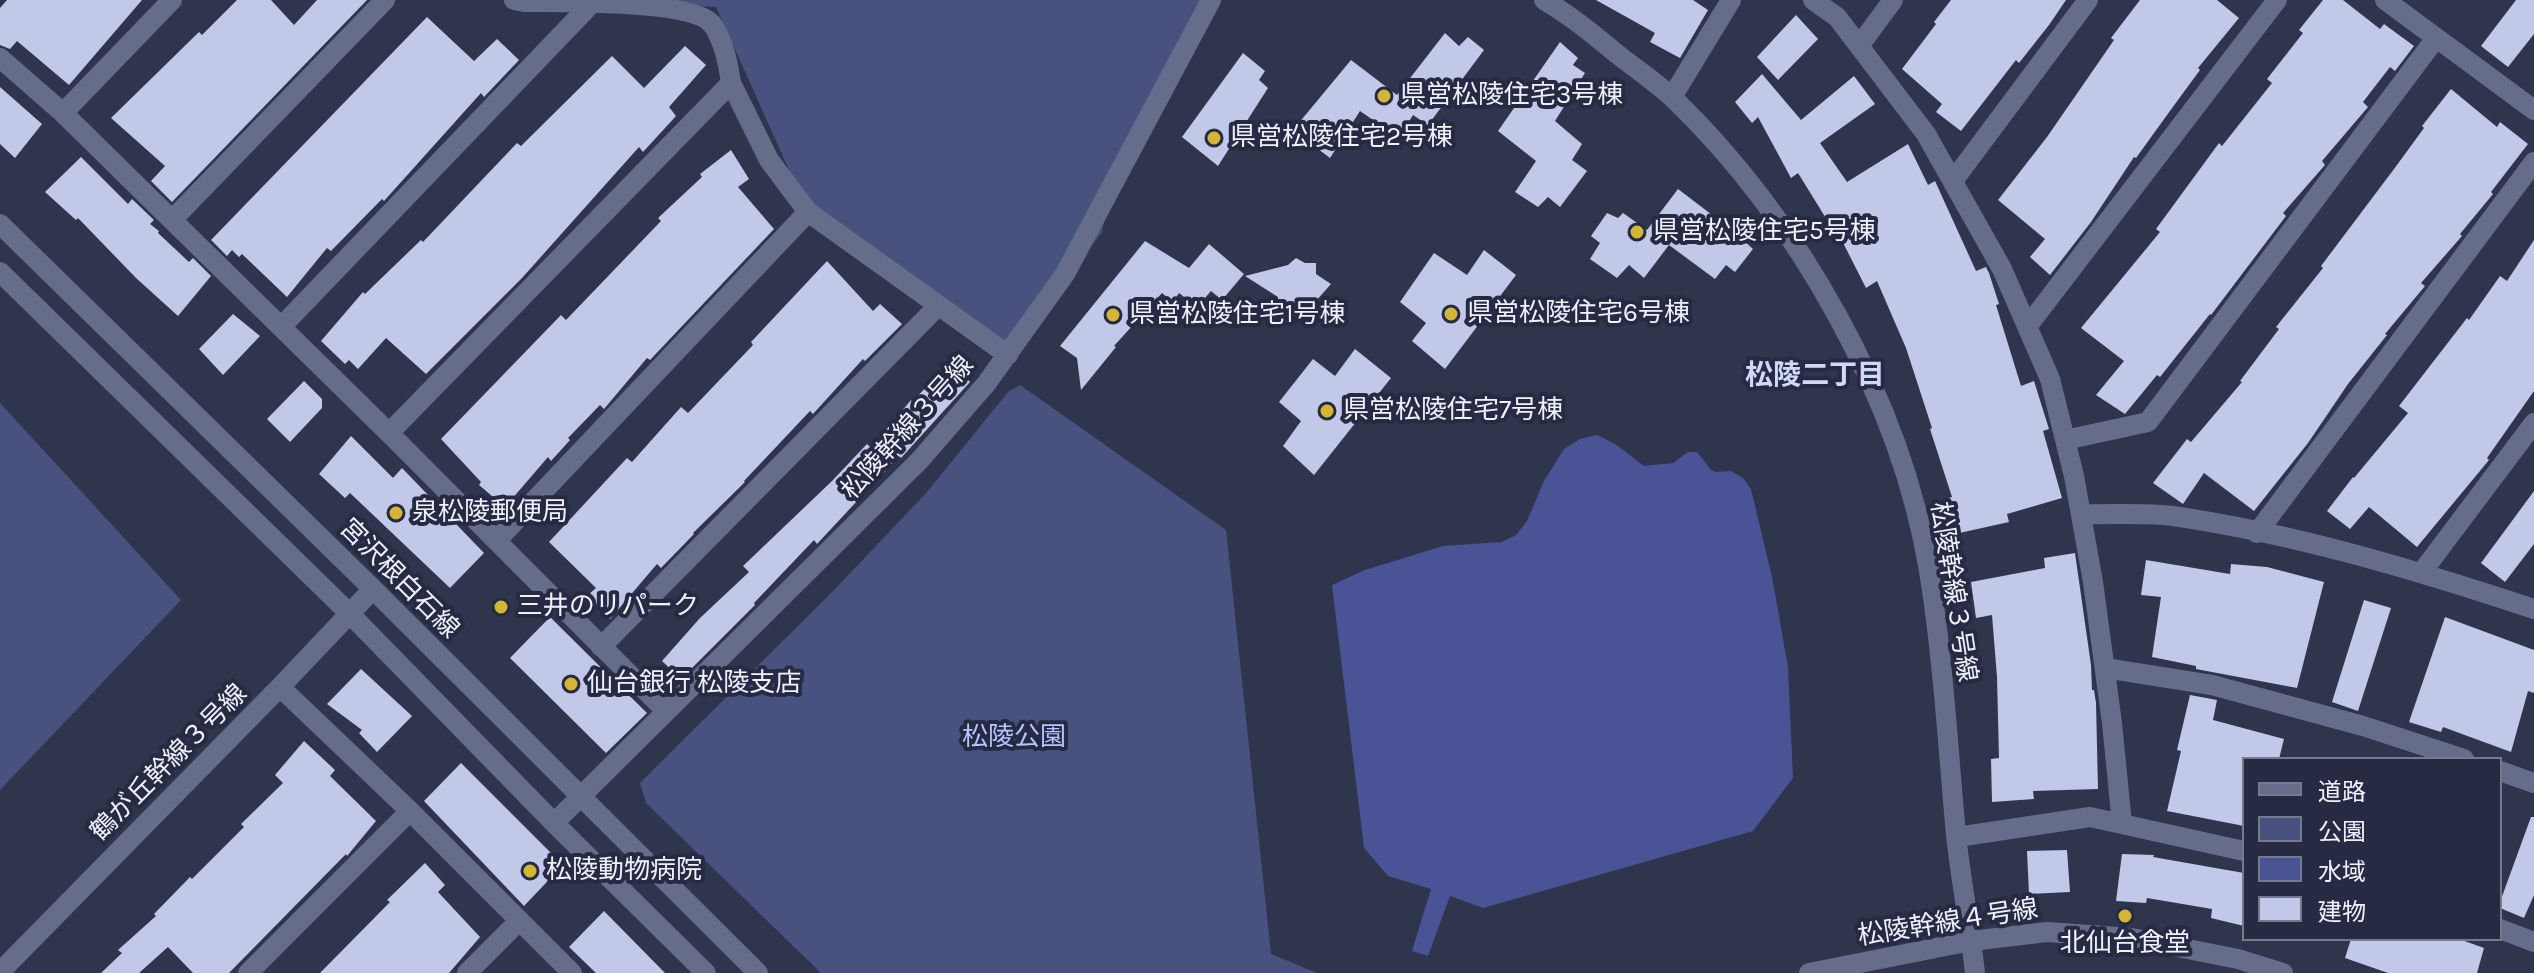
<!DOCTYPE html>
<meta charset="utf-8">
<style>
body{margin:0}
#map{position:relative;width:2534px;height:973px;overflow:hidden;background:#30354e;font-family:Karla,"Noto Sans JP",sans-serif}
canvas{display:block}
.legend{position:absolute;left:2242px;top:757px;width:260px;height:184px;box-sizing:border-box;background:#262b43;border:2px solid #767a8e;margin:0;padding:10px 14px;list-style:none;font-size:24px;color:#eef1fe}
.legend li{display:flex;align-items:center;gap:16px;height:40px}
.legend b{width:40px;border:2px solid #767a8e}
</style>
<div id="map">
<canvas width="2534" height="973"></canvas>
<ul class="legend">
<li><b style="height:10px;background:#666d8b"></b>道路</li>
<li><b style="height:22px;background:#49527f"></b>公園</li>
<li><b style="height:22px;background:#495396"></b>水域</li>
<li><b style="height:22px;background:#c1c8e8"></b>建物</li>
</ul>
</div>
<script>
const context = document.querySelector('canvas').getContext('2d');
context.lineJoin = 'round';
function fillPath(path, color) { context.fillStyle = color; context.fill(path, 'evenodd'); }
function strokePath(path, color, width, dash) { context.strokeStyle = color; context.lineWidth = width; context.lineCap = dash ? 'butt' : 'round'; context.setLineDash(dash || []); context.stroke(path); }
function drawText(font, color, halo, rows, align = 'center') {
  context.font = font + ' Karla,"Noto Sans JP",sans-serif'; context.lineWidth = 8; context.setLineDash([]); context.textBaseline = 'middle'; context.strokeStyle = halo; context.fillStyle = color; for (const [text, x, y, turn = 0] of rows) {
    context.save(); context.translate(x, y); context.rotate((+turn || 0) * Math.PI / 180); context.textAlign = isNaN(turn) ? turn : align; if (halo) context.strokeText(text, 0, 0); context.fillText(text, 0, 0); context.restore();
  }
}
fillPath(new Path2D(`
 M 591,0 L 1205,0 L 1110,191 L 1102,232 L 1008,355 L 808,212 L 716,7 Z
 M 1020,385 L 1226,530 L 1271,954 L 1317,973 L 821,973 L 646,803 L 640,783 L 837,587 L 927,492 L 1008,392 Z
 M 0,403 L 181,600 L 0,790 Z`), '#49527f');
fillPath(new Path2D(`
 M 1597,435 L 1615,444 L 1644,466 L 1673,463 L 1688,452 L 1697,452 L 1711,470 L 1716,472 L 1731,471 L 1743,478 L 1751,489 L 1772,577 L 1788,667 L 1793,778 L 1753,831 L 1483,908 L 1450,896 L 1428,956 L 1412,951 L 1431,889 L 1388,876 L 1364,848 L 1332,585 L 1365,570 L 1443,546 L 1502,542 L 1516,535 L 1527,521 L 1544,481 L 1564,449 L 1580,439 Z`), '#495396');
fillPath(new Path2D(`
 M 7,0 L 142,0 L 69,85 L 17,41 L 10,49 L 0,45 L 0,8 Z
 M 237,0 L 271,0 L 294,25 L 317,0 L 367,0 L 172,202 L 151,181 L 165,166 L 111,118 L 199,32 L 202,35 Z
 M 1596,0 L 1693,0 L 1708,10 L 1680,58 L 1650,42 L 1655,33 Z
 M 1951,0 L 2066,0 L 2049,25 L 2019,63 L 2016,60 L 1961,131 L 1936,112 L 1942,104 L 1902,69 L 1936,24 L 1934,22 Z
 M 2140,0 L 2217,0 L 2239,18 L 2198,68 L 2200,70 L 2175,104 L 2136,158 L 2134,157 L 2091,222 L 2050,275 L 2030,257 L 2045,239 L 1998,200 L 2047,137 L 2114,40 L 2111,38 Z
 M 2323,0 L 2343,0 L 2380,29 L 2384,24 L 2414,46 L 2395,71 L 2390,67 L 2363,102 L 2368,107 L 2322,161 L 2325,165 L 2283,213 L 2286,216 L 2211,315 L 2210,314 L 2160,377 L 2157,375 L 2125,414 L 2096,395 L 2124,361 L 2081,328 L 2160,232 L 2156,229 L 2219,143 L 2222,146 L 2272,83 L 2267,79 L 2303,33 L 2299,30 Z
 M 2516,0 L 2534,0 L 2534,34 L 2508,67 L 2481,46 Z
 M 1796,15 L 1818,39 L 1778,80 L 1757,57 Z
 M 427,17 L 474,61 L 497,39 L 519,60 L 484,97 L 481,93 L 384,201 L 382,199 L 331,251 L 327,248 L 287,297 L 242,254 L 239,257 L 232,250 L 227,256 L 211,240 Z
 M 1445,33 L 1459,46 L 1468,37 L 1484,50 L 1428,125 L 1413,115 L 1399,138 L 1360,111 L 1330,158 L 1293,130 L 1351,60 L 1397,95 Z
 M 1560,42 L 1578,58 L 1573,65 L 1585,73 L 1555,121 L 1582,144 L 1572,160 L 1587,171 L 1560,207 L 1548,197 L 1538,207 L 1515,192 L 1536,161 L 1498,131 Z
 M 685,46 L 706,65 L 669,107 L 676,116 L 643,152 L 639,147 L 522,278 L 426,374 L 386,338 L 358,369 L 349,360 L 345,364 L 321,341 L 363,292 L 365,294 L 421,240 L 423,242 L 517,143 L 521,146 L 612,56 L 644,88 Z
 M 1243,53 L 1265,71 L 1259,80 L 1268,88 L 1218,166 L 1182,137 Z
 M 1762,74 L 1801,120 L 1854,76 L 1875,104 L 1820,143 L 1847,182 L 1908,144 L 1928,185 L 1935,181 L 1976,271 L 1986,267 L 1989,273 L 1999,304 L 1996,305 L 2021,386 L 2034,381 L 2049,429 L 2043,431 L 2062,498 L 2007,514 L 2009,522 L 1955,534 L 1949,498 L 1952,497 L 1930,429 L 1932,428 L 1906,348 L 1877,281 L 1866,288 L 1835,227 L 1832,228 L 1798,173 L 1791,178 L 1758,117 L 1752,123 L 1735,102 Z
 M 0,87 L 42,124 L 15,158 L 0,144 Z
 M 2451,89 L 2497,127 L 2500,122 L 2528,144 L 2491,192 L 2493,194 L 2460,234 L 2462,236 L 2421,283 L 2425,286 L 2385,334 L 2387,335 L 2348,384 L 2308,443 L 2254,511 L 2204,473 L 2183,504 L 2153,483 L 2187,439 L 2191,442 L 2242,382 L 2240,381 L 2279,329 L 2276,327 L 2323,268 L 2321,266 L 2394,169 L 2424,128 L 2422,126 Z
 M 731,150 L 749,179 L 738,187 L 774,229 L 650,360 L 647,358 L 604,409 L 600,405 L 568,438 L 570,440 L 551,461 L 548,457 L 505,507 L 479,485 L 481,482 L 441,439 L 561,315 L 566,320 L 661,221 L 658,218 L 702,177 L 700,174 Z
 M 81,157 L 128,204 L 132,199 L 154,220 L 150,224 L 159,231 L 158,233 L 189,262 L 193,258 L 211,276 L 178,316 L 136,278 L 78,218 L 76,220 L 45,192 Z
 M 1678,189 L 1724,224 L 1727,221 L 1745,234 L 1742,239 L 1753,249 L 1735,272 L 1726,265 L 1715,279 L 1669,245 L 1644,278 L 1629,265 L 1617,278 L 1590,259 L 1600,243 L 1591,236 L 1607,213 L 1618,218 L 1623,213 L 1647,230 Z
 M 2534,240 L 2534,391 L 2487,458 L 2489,460 L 2417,547 L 2369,507 L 2350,529 L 2327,511 L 2353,477 L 2354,478 L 2408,413 L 2399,406 L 2467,318 L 2469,320 L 2500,276 L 2507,281 Z
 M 1145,241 L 1189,268 L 1209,244 L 1244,274 L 1222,300 L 1211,291 L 1197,307 L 1179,293 L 1173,302 L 1162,293 L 1114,346 L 1116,347 L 1081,390 L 1077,358 L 1060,346 Z
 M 1484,250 L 1516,275 L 1445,369 L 1412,341 L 1426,323 L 1400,302 L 1434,253 L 1467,275 Z
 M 1296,258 L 1305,263 L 1316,263 L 1316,274 L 1331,284 L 1299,320 L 1289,308 L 1279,309 L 1278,297 L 1245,276 L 1288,265 Z
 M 827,261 L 873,311 L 880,304 L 902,324 L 865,361 L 863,359 L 813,414 L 810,411 L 744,481 L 745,482 L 693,533 L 694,534 L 661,568 L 657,564 L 610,619 L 588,595 L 596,588 L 549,542 L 627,458 L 632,462 L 681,407 L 688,413 L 753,345 L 751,342 Z
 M 233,314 L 260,336 L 223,375 L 199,349 Z
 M 1355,349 L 1391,378 L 1314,475 L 1283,446 L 1301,421 L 1279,402 L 1313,359 L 1335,376 Z
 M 950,362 L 970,382 L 901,458 L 899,456 L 817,544 L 814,540 L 754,603 L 755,605 L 681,679 L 662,661 L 700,618 L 749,572 L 743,566 L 832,481 L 867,444 L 871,448 L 911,400 L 912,402 Z
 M 304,381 L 322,399 L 322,408 L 290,442 L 267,419 Z
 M 351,436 L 393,478 L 402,468 L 484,553 L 450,588 L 350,493 L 345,498 L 319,474 Z
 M 2534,491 L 2534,544 L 2505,582 L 2481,563 Z
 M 2075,553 L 2091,665 L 2092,690 L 2094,690 L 2096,703 L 2098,789 L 2033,791 L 2034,799 L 1992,802 L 1991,759 L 1999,758 L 1997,677 L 1992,615 L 1976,618 L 1971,582 L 2045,568 L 2044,558 Z
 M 2146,560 L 2230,574 L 2231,564 L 2267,567 L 2324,582 L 2297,688 L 2196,669 L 2196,666 L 2152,657 L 2161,597 L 2141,595 Z
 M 2364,600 L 2391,608 L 2358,711 L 2332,702 Z
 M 550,617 L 647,713 L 606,753 L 510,658 Z
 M 2445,617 L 2534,650 L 2534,693 L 2528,691 L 2511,752 L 2443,727 L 2441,732 L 2409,722 Z
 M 361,669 L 412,716 L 377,752 L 359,733 L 362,730 L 327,704 Z
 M 2190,695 L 2217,700 L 2213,720 L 2284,739 L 2279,759 L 2244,759 L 2244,826 L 2167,811 L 2181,751 L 2177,750 Z
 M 304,741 L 335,770 L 330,776 L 376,821 L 347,856 L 346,854 L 229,973 L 193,973 L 168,947 L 139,973 L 101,973 L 122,953 L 118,950 L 156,916 L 154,914 L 190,877 L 192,879 L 244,827 L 241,824 L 283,783 L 275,775 Z
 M 461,763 L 563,865 L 524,906 L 424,801 Z
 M 2531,817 L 2534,817 L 2534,895 L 2524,918 L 2500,908 L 2500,902 Z
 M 2067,850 L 2070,892 L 2029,894 L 2027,851 Z
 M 2122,854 L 2154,855 L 2153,857 L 2244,873 L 2244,926 L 2211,918 L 2212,909 L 2147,898 L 2146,903 L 2116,901 Z
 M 425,863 L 445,885 L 438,892 L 480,937 L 449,973 L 320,973 L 390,902 L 387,900 Z
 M 604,911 L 665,973 L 596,973 L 569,947 Z
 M 2351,939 L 2459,939 L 2484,948 L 2477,973 L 2388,973 L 2345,958 Z`), '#c1c8e8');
strokePath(new Path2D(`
 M 172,0 L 63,113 L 389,433
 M 514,0 L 524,2 C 561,2 692,0 712,24 C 724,41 728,63 731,83
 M 1544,0 C 1570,15 1594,35 1617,54 C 1636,69 1657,83 1674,99 C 1798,219 1901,400 1929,571 C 1943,658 1948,747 1956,835 C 1961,881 1970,927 1975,973
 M 1813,0 L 1837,17 L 1926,134 L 2002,269 L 2050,379 L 2074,476 L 2093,582 L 2112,723 L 2122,824
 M 2385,0 L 2534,110
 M 1859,46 L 1893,0
 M 0,58 L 63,113
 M 1672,97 L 1731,0
 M 1953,181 L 2088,0
 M 172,220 L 385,0
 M 0,224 L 373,589 L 758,973
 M 0,272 L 350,614 L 554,823 L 706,973
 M 281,327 L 593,2
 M 2027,327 L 2277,0
 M 2065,440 L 2148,422 L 2436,38
 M 2081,514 C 2111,515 2143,512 2173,516 C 2296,534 2416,570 2534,609
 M 2257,533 L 2534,162
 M 497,540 L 808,212
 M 2422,572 L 2534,423
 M 601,647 L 938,306
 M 2105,668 L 2212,685 L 2363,726 L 2464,759
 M 280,687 L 410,811 L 572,973
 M 666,711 L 389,433 L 731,83 L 769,160 L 808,212 L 1008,355
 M 2500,771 L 2534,783
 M 554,823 L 919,461 L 986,384 L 1065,274 L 1211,0
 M 1957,837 L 2090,817 L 2244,851
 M 2500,929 L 2534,942
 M 0,972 L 280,687 L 373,589
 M 248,973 L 410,811
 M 467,973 L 519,921
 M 1809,973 L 1971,941 L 2047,932 L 2132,938 L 2238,959 L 2283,973`), '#666d8b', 20);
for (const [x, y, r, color] of [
 [1384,96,8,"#d4b635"],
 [1214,138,8,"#d4b635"],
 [1637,232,8,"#d4b635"],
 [1451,314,8,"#d4b635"],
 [1113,315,8,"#d4b635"],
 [1327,411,8,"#d4b635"],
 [396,513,8,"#d4b635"],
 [501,607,8,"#d4b635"],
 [571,684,8,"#d4b635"],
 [530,871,8,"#d4b635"],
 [2125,916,8,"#d4b635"]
]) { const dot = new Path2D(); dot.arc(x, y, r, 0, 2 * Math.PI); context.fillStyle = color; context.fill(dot); strokePath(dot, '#262b43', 3); }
drawText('26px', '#eef1fe', '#262b43', [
 ["県営松陵住宅3号棟",1400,96],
 ["県営松陵住宅2号棟",1230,138],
 ["県営松陵住宅5号棟",1653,232],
 ["県営松陵住宅6号棟",1467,314],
 ["県営松陵住宅1号棟",1129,315],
 ["県営松陵住宅7号棟",1343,411],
 ["泉松陵郵便局",412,513],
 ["三井のリパーク",517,607],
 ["仙台銀行 松陵支店",587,684],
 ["松陵動物病院",546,871],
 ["北仙台食堂",2125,944,"center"]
], 'left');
drawText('26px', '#eef1fe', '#262b43', [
 ["松陵幹線３号線",908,428,-48],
 ["宮沢根白石線",399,579,45],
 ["松陵幹線３号線",1953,592,81],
 ["鶴が丘幹線３号線",169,763,-45],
 ["松陵幹線４号線",1948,923,-9]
]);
drawText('26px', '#b8c4fe', '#262b43', [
 ["松陵公園",1014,738]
]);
drawText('bold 28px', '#d0d8f8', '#262b43', [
 ["松陵二丁目",1815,376]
]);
</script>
